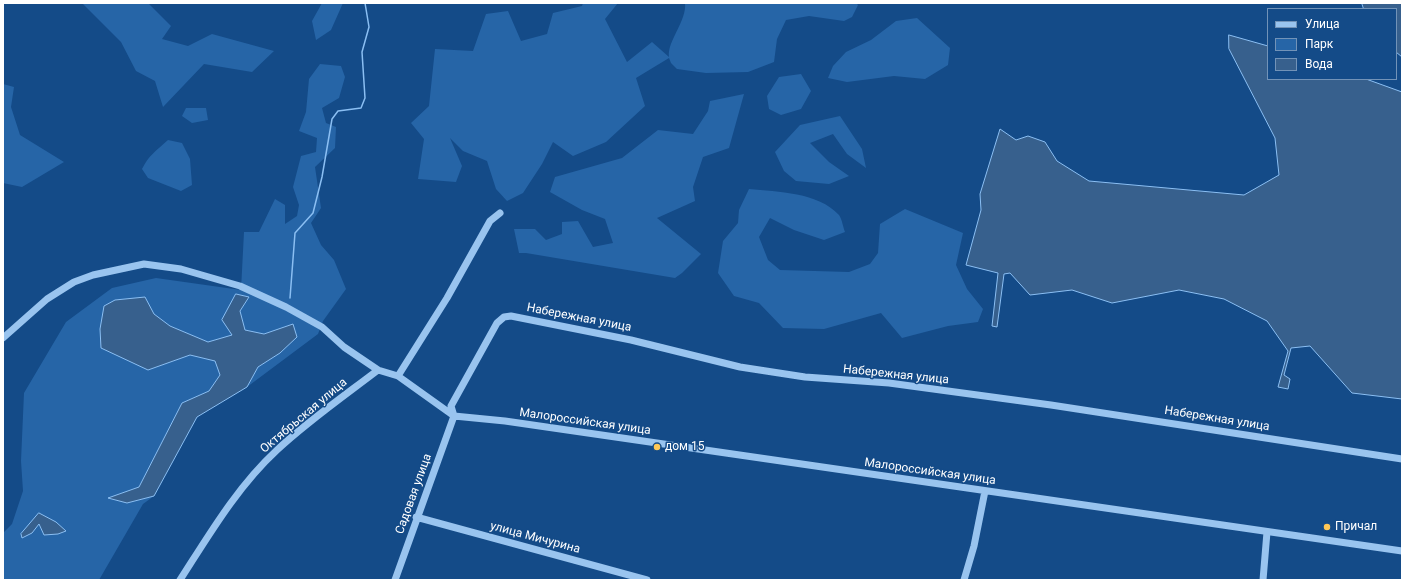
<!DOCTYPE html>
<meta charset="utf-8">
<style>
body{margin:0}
#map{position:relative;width:1405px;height:583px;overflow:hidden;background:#144b88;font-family:Roboto,sans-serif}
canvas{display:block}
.frame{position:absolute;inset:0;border:4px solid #fff;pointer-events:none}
.legend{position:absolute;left:1267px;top:8px;width:130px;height:72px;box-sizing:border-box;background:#144b88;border:1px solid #7293b8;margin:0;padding:5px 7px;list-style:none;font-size:12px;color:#fff}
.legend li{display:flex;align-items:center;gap:8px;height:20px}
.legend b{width:20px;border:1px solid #7293b8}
</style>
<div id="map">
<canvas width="1405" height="583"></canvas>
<div class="frame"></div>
<ul class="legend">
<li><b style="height:5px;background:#99c4ef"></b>Улица</li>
<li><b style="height:11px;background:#2665a7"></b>Парк</li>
<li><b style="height:11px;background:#37608d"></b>Вода</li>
</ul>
</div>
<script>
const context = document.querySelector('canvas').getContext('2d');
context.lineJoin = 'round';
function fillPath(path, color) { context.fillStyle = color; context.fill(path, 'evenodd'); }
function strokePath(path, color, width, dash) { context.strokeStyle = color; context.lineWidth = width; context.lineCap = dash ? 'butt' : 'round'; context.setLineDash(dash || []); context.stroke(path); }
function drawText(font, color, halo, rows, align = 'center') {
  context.font = font + ' Roboto,sans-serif'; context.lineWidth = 3; context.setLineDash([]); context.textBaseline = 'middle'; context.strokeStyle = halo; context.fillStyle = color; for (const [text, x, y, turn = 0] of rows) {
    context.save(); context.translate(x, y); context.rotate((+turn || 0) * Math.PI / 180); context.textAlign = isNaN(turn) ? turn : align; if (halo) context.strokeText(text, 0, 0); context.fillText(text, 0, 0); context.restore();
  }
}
fillPath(new Path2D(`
 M 82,3 L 148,3 L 171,26 L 162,39 L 188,46 L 212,34 L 274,51 L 252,72 L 204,64 L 163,107 L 155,81 L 136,71 L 121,42 Z
 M 322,3 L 343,3 L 331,30 L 316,40 L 312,21 Z
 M 583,3 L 618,3 L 605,19 L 627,62 L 652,42 L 669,57 C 667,41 687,21 685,3 L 856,3 L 858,5 L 852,17 L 844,21 L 809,16 L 786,20 L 777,39 L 774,62 L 748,72 L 706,73 L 677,69 L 671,63 L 669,58 L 636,78 L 645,106 L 606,142 L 573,156 L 553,142 L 542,164 L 523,193 L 507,201 L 496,189 L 487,161 L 463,151 L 450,138 L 462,166 L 456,182 L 418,179 L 424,139 L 411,123 L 429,106 L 435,49 L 473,51 L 486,14 L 508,11 L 521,41 L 547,34 L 553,13 L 582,6 Z
 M 917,18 L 950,48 L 948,65 L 925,79 L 894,76 L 847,82 L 828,78 L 833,66 L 846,52 L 871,40 L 896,21 Z
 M 320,64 L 341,66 L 345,77 L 339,98 L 322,108 L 326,123 L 336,127 L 335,148 L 315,167 L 321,208 L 311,223 L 321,245 L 334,260 L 346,289 L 323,321 L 318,334 L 247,387 L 258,367 L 280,353 L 293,324 L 264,334 L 245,330 L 240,311 L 249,298 L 236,294 L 233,335 L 208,342 L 170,326 L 129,299 L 115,300 L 148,370 L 190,355 L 216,361 L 220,375 L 209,391 L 182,403 L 139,487 L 109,498 L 127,503 L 154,496 L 143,504 L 99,580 L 3,580 L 3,533 L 12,524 L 23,491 L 21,461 L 24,393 L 66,322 L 112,288 L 156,278 L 241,290 L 244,232 L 259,232 L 275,199 L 285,205 L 285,224 L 297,216 L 299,205 L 293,187 L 301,156 L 316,152 L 317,138 L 299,131 L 306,112 L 309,79 Z
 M 801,74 L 811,91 L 801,109 L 781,115 L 769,109 L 767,96 L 779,77 Z
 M 3,84 L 14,87 L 11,107 L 20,135 L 64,162 L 22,187 L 3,183 Z
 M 744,94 L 729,148 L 703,157 L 693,187 L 695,201 L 657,218 L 701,254 L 682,273 L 675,278 L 526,253 L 519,253 L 514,229 L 535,229 L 546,240 L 562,234 L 562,222 L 578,221 L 593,247 L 613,243 L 605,219 L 582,210 L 550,192 L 555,177 L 622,158 L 658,130 L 693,134 L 708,111 L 710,101 Z
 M 186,108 L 206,108 L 208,120 L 192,123 L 182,116 Z
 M 840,116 L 862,149 L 866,168 L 847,154 L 833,134 L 810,143 L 829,162 L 849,176 L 829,184 L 796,181 L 784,171 L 775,152 L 800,125 Z
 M 168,140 L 182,143 L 190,159 L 192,185 L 181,191 L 148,178 L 142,169 C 149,155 156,151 168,140 Z
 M 749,189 C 778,192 818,192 839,215 C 842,219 843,227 845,232 L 824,240 L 794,230 L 770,218 L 759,237 L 768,260 L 780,270 L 849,272 L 870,264 L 878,253 L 880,224 L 905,209 L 963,233 L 956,265 L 967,289 L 983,309 L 978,322 L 948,326 L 902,338 L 881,313 L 824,329 L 783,328 L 759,303 L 734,296 L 718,273 L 723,241 L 738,223 L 739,210 Z`), '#2665a7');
const water = new Path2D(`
 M 1362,3 L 1402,3 L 1402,57 L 1396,52 L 1396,9 L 1364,9 Z
 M 1229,35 L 1268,46 L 1268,79 L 1366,79 L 1402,92 L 1402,399 L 1352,393 L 1310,346 L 1291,348 L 1284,375 L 1290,379 L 1288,389 L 1278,387 L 1288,351 L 1267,321 L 1224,299 L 1179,290 L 1112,303 L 1072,290 L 1030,295 L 1010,273 L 1004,274 L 997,327 L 992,326 L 998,273 L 966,265 L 981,210 L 980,194 L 1000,129 L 1016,140 L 1028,136 L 1045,142 L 1057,161 L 1089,181 L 1244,195 L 1279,175 L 1275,138 L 1229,49 Z
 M 236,294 L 249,297 L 240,311 L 245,330 L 264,334 L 293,324 L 297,337 L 280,353 L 258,367 L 247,387 L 197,417 L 154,496 L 127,503 L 108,498 L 139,487 L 182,403 L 209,391 L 220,375 L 215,361 L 190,355 L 148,370 L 101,348 L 100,329 L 104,306 L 115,300 L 145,297 L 154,314 L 170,326 L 208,342 L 232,335 L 222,320 Z
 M 39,513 L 56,522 L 66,531 L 58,534 L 44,535 L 39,524 L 32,533 L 22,538 L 21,534 Z`);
fillPath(water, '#37608d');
strokePath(water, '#8bbff3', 1);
strokePath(new Path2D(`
 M 290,298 L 295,233 L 313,213 L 322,177 L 332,119 L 338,111 L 361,108 L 365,98 L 362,52 L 369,27 L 365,3`), '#8bbff3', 1.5);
strokePath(new Path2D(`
 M 3,338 L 47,299 L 74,282 L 93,275 L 144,264 L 181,269 L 240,286 L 286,307 L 322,327 L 344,347 L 378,370 L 398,376 L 454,416
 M 398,376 L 447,298 L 490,221 L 500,213
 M 454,416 L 451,406 L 497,323 L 504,317 L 511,316 L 631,340 L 740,367 L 805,377 L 889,383 L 1051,405 L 1402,459
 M 454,416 L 505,421 L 1402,551
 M 416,517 L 647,580
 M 180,580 C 209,535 237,487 277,450 C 308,421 344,396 378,370
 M 395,580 L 454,416
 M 964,580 L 974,546 L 985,491
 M 1263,580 L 1267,532`), '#99c4ef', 7);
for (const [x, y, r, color] of [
 [657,447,4,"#ffc857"],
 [1327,527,4,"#ffc857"]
]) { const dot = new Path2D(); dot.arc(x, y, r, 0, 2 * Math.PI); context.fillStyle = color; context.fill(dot); strokePath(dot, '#144b88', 1.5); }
drawText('12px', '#fff', '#144b88', [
 ["Набережная улица",579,318,11],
 ["Набережная улица",896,375,6],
 ["Октябрьская улица",304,416,-40],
 ["Набережная улица",1217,419,9],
 ["Малороссийская улица",585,422,8],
 ["Малороссийская улица",930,472,8],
 ["Садовая улица",414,494,-70],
 ["улица Мичурина",535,538,15]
]);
drawText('12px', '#fff', '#144b88', [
 ["дом 15",665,447],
 ["Причал",1335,527]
], 'left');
</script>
